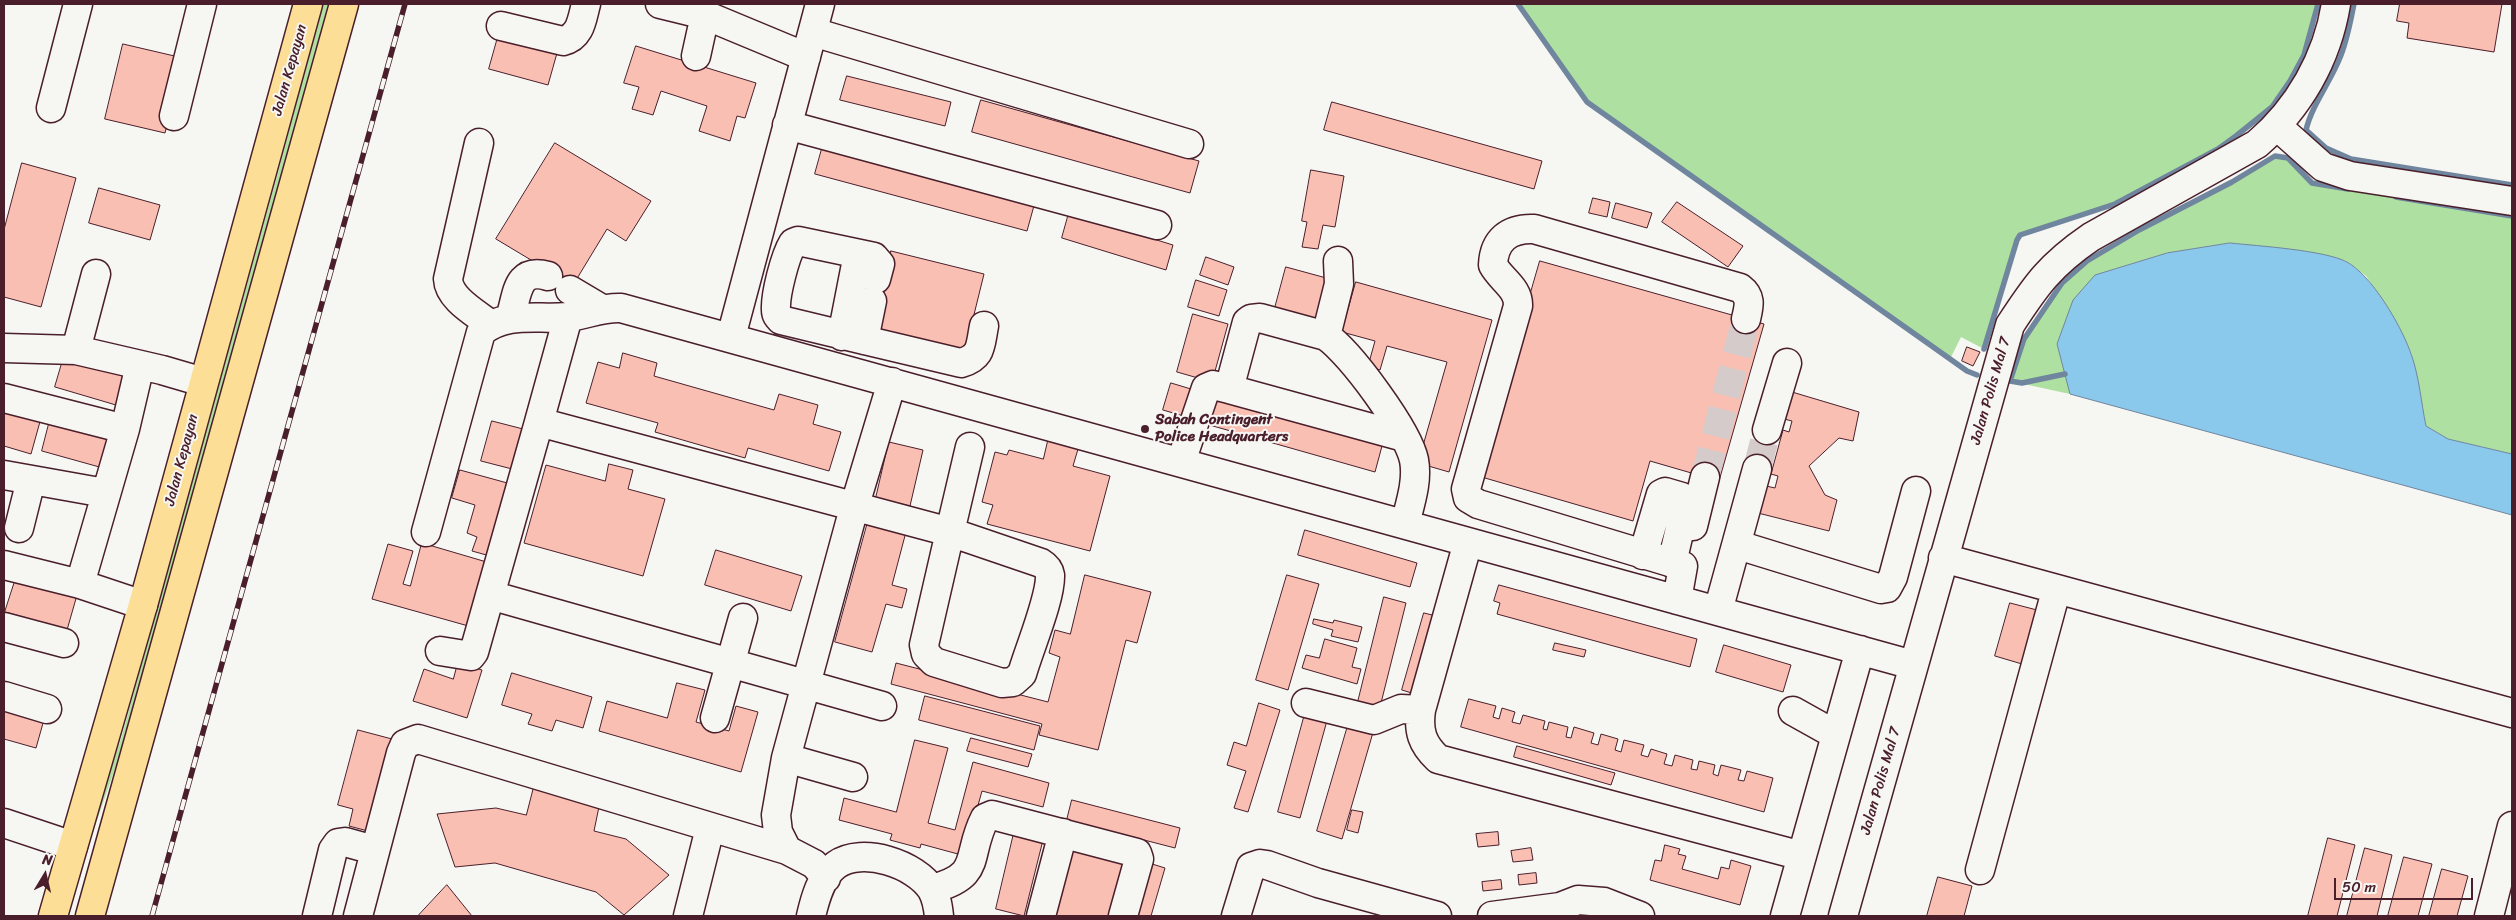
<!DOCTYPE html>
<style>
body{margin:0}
#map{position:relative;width:2516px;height:920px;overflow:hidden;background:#f6f6f2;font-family:Sriracha,sans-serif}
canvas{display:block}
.frame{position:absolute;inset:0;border:5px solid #4a1f2b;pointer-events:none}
.north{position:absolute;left:20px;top:850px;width:50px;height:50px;-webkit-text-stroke:4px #f6f6f2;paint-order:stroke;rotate:9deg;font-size:14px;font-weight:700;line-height:20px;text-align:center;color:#4a1f2b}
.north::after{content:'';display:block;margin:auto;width:18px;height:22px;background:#4a1f2b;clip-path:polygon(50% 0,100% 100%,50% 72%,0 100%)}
.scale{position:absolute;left:2334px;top:878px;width:139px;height:22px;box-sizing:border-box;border:2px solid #4a1f2b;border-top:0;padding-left:6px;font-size:15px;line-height:18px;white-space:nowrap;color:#4a1f2b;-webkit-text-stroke:4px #f6f6f2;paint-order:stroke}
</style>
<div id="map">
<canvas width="2516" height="920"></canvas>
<div class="frame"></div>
<div class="north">N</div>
<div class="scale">50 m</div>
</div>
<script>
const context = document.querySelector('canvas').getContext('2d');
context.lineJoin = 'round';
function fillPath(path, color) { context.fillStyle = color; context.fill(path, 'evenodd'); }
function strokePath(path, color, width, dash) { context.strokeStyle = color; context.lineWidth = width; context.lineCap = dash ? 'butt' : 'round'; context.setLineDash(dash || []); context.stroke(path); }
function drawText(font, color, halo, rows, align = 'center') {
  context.font = font + ' Sriracha,sans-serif'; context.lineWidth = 4; context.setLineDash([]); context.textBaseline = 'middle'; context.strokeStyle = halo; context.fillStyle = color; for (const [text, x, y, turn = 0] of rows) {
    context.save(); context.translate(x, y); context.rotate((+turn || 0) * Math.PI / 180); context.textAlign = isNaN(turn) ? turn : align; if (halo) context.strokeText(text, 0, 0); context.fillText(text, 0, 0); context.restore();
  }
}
fillPath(new Path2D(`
 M 322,4 L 332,4 L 125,740 L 73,889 L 68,888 L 121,739 L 279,169 Z
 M 1518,4 L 2318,4 L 2304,54 L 2290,81 L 2272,107 L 2236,136 L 2218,149 L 2115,204 L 2020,235 L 2017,240 L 1984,349 L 1961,337 L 1950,359 L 1587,102 Z
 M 2275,156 L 2288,158 L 2312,183 L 2512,216 L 2512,454 L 2448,439 L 2426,426 L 2411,352 L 2393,318 L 2366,276 L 2346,261 L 2316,254 L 2230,243 L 2167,253 L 2095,275 L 2057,344 L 2070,394 L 2010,381 L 2024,339 L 2038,316 L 2062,283 L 2087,261 L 2139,230 L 2232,182 Z`), '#ade0a1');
const water = new Path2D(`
 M 2230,243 C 2258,246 2324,250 2347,262 C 2372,276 2400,324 2410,351 C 2419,374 2421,402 2426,426 L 2448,439 L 2512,454 L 2512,515 L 2070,394 L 2057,344 L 2073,300 L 2095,275 L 2167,253 Z`);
fillPath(water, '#8ac9eb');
strokePath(water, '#70859e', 1);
strokePath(new Path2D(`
 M 1518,4 L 1587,102 L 1967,371 L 1977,375
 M 2354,4 C 2350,23 2347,42 2339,60 C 2329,84 2312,105 2306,130 L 2326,148 L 2351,159 L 2512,185
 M 2396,197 L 2512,216
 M 1984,349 L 2017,240 L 2020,235 L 2115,204 L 2218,149 L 2236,136 L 2272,107 L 2290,81 L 2304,55 L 2318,4
 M 2065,374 L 2022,383 L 2010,381 L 2024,339 L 2062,283 L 2087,261 L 2139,230 L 2232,182 L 2275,156 L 2288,158 L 2312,183 L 2348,189`), '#70859e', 5.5);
const building = new Path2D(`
 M 2400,4 L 2502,4 L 2494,52 L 2407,38 L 2409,23 L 2397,21 Z
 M 498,37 L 557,53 L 548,85 L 489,69 Z
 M 123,44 L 183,58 L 165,133 L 105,119 Z
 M 636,46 L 756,83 L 745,118 L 737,116 L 730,141 L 699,131 L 707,106 L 661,91 L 653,115 L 632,109 L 639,87 L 624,83 Z
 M 847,76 L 951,102 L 945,126 L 840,100 Z
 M 981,100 L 1199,161 L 1190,193 L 972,132 Z
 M 1332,102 L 1542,161 L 1534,189 L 1324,130 Z
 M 555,143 L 651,201 L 626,241 L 607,229 L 567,295 L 545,282 L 551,272 L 496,239 Z
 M 823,145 L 1035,202 L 1027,231 L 815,174 Z
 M 22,163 L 76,178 L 41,307 L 4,297 L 4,230 Z
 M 1311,170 L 1344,176 L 1335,227 L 1323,225 L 1318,249 L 1302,247 L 1307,222 L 1302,221 Z
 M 99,188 L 160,205 L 150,240 L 89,223 Z
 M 1593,198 L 1610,202 L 1607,217 L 1589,213 Z
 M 1677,202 L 1743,246 L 1728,267 L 1662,222 Z
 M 1616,203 L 1652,213 L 1647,228 L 1612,218 Z
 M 1069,213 L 1173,245 L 1166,270 L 1062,238 Z
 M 891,251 L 984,274 L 965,351 L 878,329 L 876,279 L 884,281 Z
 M 1206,257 L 1234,267 L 1228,285 L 1200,275 Z
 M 1540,261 L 1764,324 L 1719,481 L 1650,461 L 1633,521 L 1478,476 Z
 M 1286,267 L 1330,279 L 1319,320 L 1275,308 Z
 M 1196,280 L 1227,290 L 1219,316 L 1188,307 Z
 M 1356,282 L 1492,320 L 1449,472 L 1418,463 L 1447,362 L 1387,346 L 1380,370 L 1368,366 L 1375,341 L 1342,332 Z
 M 1193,314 L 1228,324 L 1212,382 L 1177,372 Z
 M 1967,347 L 1980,352 L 1973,366 L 1962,361 Z
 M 65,353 L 126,370 L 116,405 L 55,387 Z
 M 623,353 L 657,363 L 654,376 L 774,410 L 779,394 L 818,405 L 813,424 L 841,432 L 829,471 L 748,448 L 745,458 L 655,432 L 658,423 L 586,403 L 598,362 L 619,368 Z
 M 1171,383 L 1201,392 L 1193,419 L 1163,410 Z
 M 1792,392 L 1859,412 L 1853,441 L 1839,438 L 1809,466 L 1825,495 L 1837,500 L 1829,531 L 1758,513 L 1766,486 L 1775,488 L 1778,476 L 1771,474 L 1783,430 L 1789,432 L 1792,421 L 1784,419 Z
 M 1214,398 L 1382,446 L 1375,472 L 1206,424 Z
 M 4,407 L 41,418 L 31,454 L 4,446 Z
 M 51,416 L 113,434 L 103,468 L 42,451 Z
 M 492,421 L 527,430 L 516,470 L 481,461 Z
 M 1048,441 L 1078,449 L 1073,466 L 1110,476 L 1090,551 L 987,524 L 993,505 L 982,502 L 995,452 L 1007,455 L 1009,450 L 1043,459 Z
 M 889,442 L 923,450 L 910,506 L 876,498 Z
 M 609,464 L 633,470 L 628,489 L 665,499 L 643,576 L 524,543 L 546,465 L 605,481 Z
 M 460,470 L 511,484 L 490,556 L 472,551 L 477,537 L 467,533 L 475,505 L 452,498 Z
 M 869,518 L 907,528 L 892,585 L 907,589 L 902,608 L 886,604 L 872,652 L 835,642 Z
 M 1305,530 L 1417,563 L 1410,587 L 1298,555 Z
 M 422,543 L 490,563 L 472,627 L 372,599 L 388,544 L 413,551 L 403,584 L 410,586 Z
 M 716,550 L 802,576 L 791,611 L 705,585 Z
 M 1085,575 L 1151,592 L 1137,643 L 1126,640 L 1098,750 L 1039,735 L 1042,724 L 891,684 L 896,663 L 1048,702 L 1060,657 L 1049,653 L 1055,630 L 1070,634 Z
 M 1287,575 L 1319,584 L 1288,690 L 1256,680 Z
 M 16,578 L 77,595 L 67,630 L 5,612 Z
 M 1499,585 L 1697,639 L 1690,667 L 1497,614 L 1500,603 L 1494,601 Z
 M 1384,597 L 1406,603 L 1379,711 L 1357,706 Z
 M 2010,603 L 2037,610 L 2022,664 L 1995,656 Z
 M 1424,613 L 1440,617 L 1418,695 L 1402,690 Z
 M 1314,619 L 1333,623 L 1334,620 L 1362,627 L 1358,642 L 1331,636 L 1333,630 L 1313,624 Z
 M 1325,639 L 1357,648 L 1352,667 L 1361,669 L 1357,684 L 1302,668 L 1306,655 L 1319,658 Z
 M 1555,643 L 1586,650 L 1584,657 L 1553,650 Z
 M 1724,645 L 1791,665 L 1783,692 L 1716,672 Z
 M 458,663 L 482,670 L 467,718 L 413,701 L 424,669 L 453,679 Z
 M 512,673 L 592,697 L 583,728 L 556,720 L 552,731 L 528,724 L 532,714 L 502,705 Z
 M 677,683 L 705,690 L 696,722 L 729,731 L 736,706 L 758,712 L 741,772 L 599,731 L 607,701 L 667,718 Z
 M 925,696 L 1040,726 L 1034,750 L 919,720 Z
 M 1469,699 L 1496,706 L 1493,717 L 1499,719 L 1502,708 L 1515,712 L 1512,722 L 1520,724 L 1523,715 L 1545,721 L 1543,729 L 1547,730 L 1549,722 L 1568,727 L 1566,737 L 1571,738 L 1574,727 L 1594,733 L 1591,743 L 1598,745 L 1601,734 L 1618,739 L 1615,750 L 1621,752 L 1624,740 L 1644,745 L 1641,755 L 1648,757 L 1651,749 L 1667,754 L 1664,764 L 1672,766 L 1675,755 L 1693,760 L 1691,769 L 1697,770 L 1699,761 L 1715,765 L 1713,774 L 1718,776 L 1721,765 L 1741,770 L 1738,780 L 1744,781 L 1747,771 L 1773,778 L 1764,812 L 1461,727 Z
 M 1259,703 L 1280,710 L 1248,812 L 1234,808 L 1246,771 L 1227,765 L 1234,742 L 1246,746 Z
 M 4,704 L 45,716 L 36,748 L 4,739 Z
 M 1306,710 L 1328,717 L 1300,818 L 1278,812 Z
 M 1349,722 L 1374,729 L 1342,839 L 1317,831 Z
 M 358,730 L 392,739 L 368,831 L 349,826 L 353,809 L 338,805 Z
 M 971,738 L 1032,754 L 1028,767 L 967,751 Z
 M 915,740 L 948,748 L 928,823 L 955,830 L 973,762 L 1049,783 L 1043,807 L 982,791 L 970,834 L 969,857 L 921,844 L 920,848 L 890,840 L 892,834 L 839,820 L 844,798 L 896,812 Z
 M 1517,746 L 1615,773 L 1611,785 L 1514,757 Z
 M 536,779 L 601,797 L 594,831 L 626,839 L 669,875 L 624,915 L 596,892 L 495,863 L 455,867 L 437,814 L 496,808 L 526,815 Z
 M 1072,800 L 1180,828 L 1175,848 L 1067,820 Z
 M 1352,810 L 1363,812 L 1358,833 L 1347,830 Z
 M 1498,832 L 1499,845 L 1478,847 L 1476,834 Z
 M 1014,833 L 1043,840 L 1024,916 L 996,909 Z
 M 2328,838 L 2355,845 L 2337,916 L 2308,916 Z
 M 1073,843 L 1127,857 L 1111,916 L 1053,916 Z
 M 1665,845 L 1680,849 L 1678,854 L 1686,856 L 1682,869 L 1718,879 L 1721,867 L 1729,869 L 1731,860 L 1751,866 L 1740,905 L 1650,880 L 1655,860 L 1661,861 Z
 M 1531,848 L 1533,860 L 1513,862 L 1511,851 Z
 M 2365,848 L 2392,855 L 2377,916 L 2347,916 Z
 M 2404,857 L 2432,864 L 2418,916 L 2388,916 Z
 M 1149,863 L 1165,868 L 1151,916 L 1134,916 Z
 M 2442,869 L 2468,876 L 2457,916 L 2429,916 Z
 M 1536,873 L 1537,883 L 1519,885 L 1518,875 Z
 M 1938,877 L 1972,886 L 1964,916 L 1927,916 Z
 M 1501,880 L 1502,889 L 1483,891 L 1482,882 Z
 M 447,885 L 472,916 L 418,916 Z`);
fillPath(building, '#fabfb3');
strokePath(building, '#4a1f2b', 1);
strokePath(new Path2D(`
 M 1757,469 L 1767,430
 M 1705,477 L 1746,319`), '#d4cbca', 28, [28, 14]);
const minor = new Path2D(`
 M 660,4 L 705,15 L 806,57
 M 501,26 L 563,41 C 581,37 582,18 586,4
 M 813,32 L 1189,144
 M 696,56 L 705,15
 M 51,108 L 78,4
 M 174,116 L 202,4
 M 787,125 L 1157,225
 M 2277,126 L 2323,167 L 2350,176 L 2512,201
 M 479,143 L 448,279 C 449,299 476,313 491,325
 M 1338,261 L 1339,284 L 1326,336 C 1350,352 1408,431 1414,460 C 1418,481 1410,504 1405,524
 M 570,290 L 602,309
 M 872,301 L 864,340 L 781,320 C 778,317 776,315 776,310 C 775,295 785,256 793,243 L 798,241 L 874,257 L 880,264 L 876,279
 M 510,318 C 518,294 516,267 548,276
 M 842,336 L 858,254
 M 731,337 L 820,4
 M 864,340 L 961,363 C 982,357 980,346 984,326
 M 4,348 L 76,350 L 162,370 L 203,382
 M 76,350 L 96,274
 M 1229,389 L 1404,437
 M 4,398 L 125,429 L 140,365
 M 539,422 L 568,317
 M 1767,430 L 1787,363
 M 1181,462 L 1206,388 L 1213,385 L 1229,389 L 1247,322 L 1251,319 L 1260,318 L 1326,336
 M 4,475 L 105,493
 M 1693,526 L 1705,477
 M 19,528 L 31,480
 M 426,532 L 481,332 C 507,311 537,320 567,317 C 586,315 602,307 621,308 L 1913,665
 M 1468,542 L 1421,710 C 1418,731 1422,744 1438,759 L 1802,856
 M 1738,545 L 1881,589 L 1887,588 L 1893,577 L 1916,491
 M 1643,555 L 1661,494 L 1665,492 L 1682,497 L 1685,507 L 1672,563
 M 1943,558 L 2512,713
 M 4,565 L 80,584 L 143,605
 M 80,584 L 125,429
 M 490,595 L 882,706
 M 1677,600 L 1683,566 L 1478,504 L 1468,498 L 1466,489 L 1518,306 C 1519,288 1501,280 1493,265 C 1494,240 1509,228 1534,229 L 1740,288 C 1752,297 1749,306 1746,319
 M 1718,611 L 1757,469
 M 4,627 L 64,643
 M 440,651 L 471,656 L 474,652 L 539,422 L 950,532 L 924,645 L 926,654 L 934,662 L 1002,683 L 1013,682 L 1022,674 C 1029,649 1051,598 1050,575 C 1049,569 1046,566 1041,563 L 950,532 L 970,447
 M 4,696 L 47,709
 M 1306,703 L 1374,720 L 1401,709 L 1421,710
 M 1793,711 L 1836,735
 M 715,718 L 743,618
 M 786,758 L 853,777
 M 4,823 L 73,846
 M 787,850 L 778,832 L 776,815 L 786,758 L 854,508 L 892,382
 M 1980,870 L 2056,591
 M 932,889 C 984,875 965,857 985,818 L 992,815 L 1137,853 L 1139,859 L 1123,916
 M 317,916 L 333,850 L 338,843 L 345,842 L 374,850
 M 358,916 L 401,753 L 405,744 L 418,739 L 787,850 L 814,864 L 826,878
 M 688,916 L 710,828
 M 811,916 C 815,899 821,876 836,865 C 862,846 916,864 932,890 C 937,899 938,907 939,916
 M 1041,916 L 1063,833
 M 1236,916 L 1251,867 L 1260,864 L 1267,865 L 1318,883 L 1437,916
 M 1492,916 L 1560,907 L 1578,900 L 1604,902 L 1640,916
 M 1785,916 L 1860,650
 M 1843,916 L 2010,325 C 2036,285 2050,265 2091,237 L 2257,144 C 2299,108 2327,59 2336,4
 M 2489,916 L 2512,826`);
const highway = new Path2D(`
 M 53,916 L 143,605 L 308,4
 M 90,916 L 344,4`);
strokePath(minor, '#4a1f2b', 31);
strokePath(highway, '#4a1f2b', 31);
strokePath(minor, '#f6f6f2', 28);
strokePath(highway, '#fcde96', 28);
const rail = new Path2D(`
 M 152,916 L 405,4`);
strokePath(rail, '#4a1f2b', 5.5);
strokePath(rail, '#f6f6f2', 4, [11]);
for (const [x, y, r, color] of [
 [1145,429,5,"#4a1f2b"]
]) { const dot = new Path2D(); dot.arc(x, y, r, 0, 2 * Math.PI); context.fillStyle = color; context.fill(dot); strokePath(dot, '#f6f6f2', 2); }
drawText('15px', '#4a1f2b', '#f6f6f2', [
 ["Jalan Kepayan",290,70,-74],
 ["Jalan Polis Mal 7",1991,391,-74],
 ["Jalan Kepayan",182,460,-75],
 ["Jalan Polis Mal 7",1881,781,-74]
]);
drawText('bold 15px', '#4a1f2b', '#f6f6f2', [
 ["Sabah Contingent",1155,420],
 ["Police Headquarters",1155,437]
], 'left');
</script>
